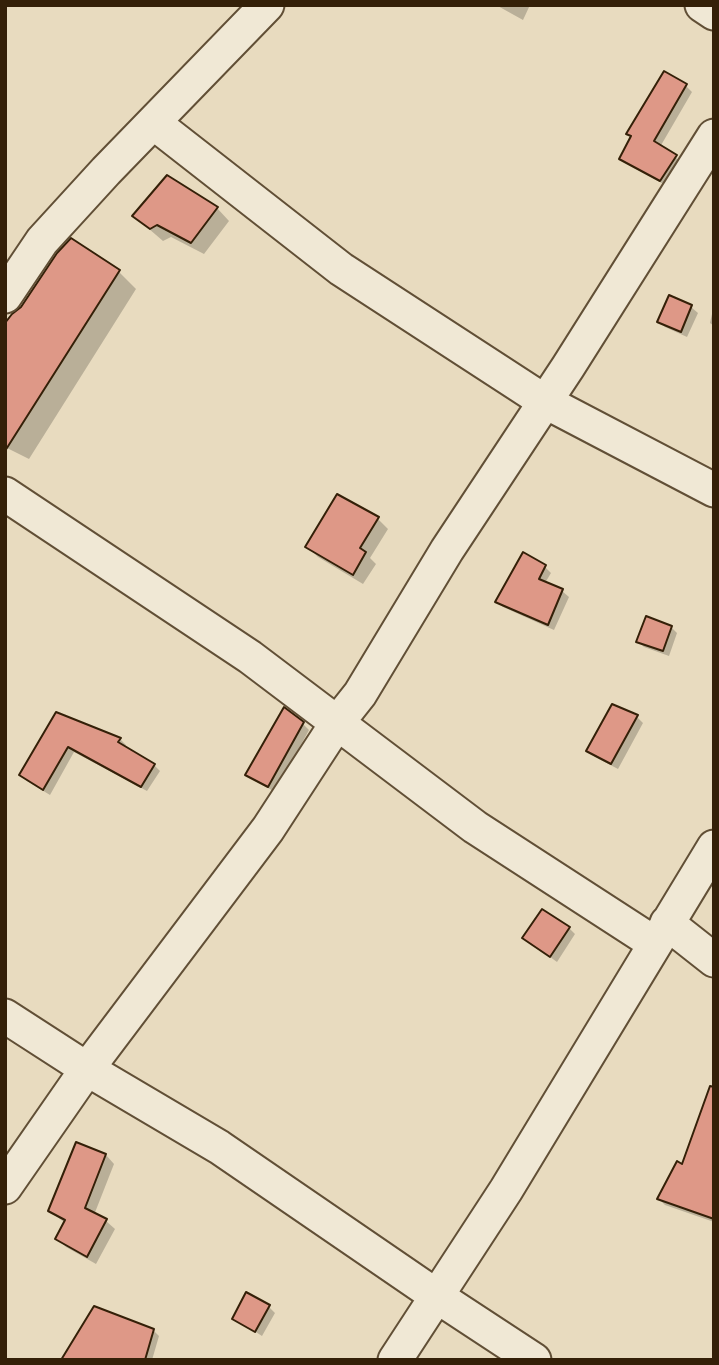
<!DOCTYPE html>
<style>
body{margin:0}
#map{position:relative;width:719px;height:1365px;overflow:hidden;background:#e8dbbf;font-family:"IM FELL DW Pica",serif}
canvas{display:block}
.frame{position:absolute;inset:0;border:7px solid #342008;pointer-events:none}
</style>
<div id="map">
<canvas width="719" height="1365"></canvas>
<div class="frame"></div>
</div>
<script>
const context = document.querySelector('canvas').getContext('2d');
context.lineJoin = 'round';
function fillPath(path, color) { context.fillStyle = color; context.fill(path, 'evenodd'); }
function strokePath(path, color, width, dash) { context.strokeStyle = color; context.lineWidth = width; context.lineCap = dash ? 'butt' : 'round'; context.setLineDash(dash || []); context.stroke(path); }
fillPath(new Path2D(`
 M 496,5 L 530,5 L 523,20 Z
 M 686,86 L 692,92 L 660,147 L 682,162 L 667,186 L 627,164 L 621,158 L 632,137 L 629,134 Z
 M 167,178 L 217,208 L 229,221 L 204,254 L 171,237 L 163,241 L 134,216 Z
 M 118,271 L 136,289 L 29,459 L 5,447 Z
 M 670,298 L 691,307 L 698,313 L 687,337 L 665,327 L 659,321 Z
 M 714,305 L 714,326 L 710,323 Z
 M 378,519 L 388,529 L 370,558 L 376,564 L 363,584 L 318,557 L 307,546 Z
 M 523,555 L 545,567 L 551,573 L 545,583 L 562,591 L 569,597 L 554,630 L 503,607 L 497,602 Z
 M 671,627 L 677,633 L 669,656 L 644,647 L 638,641 Z
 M 613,706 L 637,717 L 643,723 L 618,769 L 595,757 L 589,751 Z
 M 57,714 L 120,739 L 126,745 L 124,748 L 154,765 L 160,771 L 147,791 L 74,752 L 50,795 L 27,781 L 21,775 Z
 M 303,724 L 309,730 L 275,792 L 254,780 L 248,775 Z
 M 569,928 L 575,934 L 557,962 L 524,938 Z
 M 714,1111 L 714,1222 L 665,1205 L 659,1199 L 683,1167 Z
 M 106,1155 L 114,1164 L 94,1215 L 106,1221 L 115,1229 L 96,1264 L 66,1247 L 57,1238 L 65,1223 L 50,1211 Z
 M 269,1307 L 275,1313 L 262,1336 L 234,1318 Z
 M 153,1330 L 159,1336 L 152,1360 L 135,1360 Z`), '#0003');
const building = new Path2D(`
 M 664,71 L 687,84 L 654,141 L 677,155 L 660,181 L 619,159 L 631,136 L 626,134 Z
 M 167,175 L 218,207 L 191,243 L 157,225 L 150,229 L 132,216 Z
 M 71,238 L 120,270 L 5,451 L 5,323 L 12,314 L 21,307 L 57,253 Z
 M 669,295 L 692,305 L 681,332 L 657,322 Z
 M 337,494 L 379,517 L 360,548 L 366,552 L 353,575 L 305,547 Z
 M 523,552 L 546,565 L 539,579 L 563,589 L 548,625 L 495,602 Z
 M 646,616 L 672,626 L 663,651 L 636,642 Z
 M 612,704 L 638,715 L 611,764 L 586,751 Z
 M 284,707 L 304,722 L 268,787 L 245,775 Z
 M 56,712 L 121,738 L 118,742 L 155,764 L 141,787 L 68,747 L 43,790 L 19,775 Z
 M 542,909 L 570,927 L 550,957 L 522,938 Z
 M 710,1086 L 714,1087 L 714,1219 L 657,1199 L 677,1161 L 682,1164 Z
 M 76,1142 L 106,1154 L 85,1208 L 107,1219 L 87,1257 L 55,1239 L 65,1220 L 48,1211 Z
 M 246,1292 L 270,1305 L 255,1332 L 232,1319 Z
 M 94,1306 L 154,1329 L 145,1360 L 61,1360 Z`);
fillPath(building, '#de9887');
strokePath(building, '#342008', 2);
const minor = new Path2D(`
 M 702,5 L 714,13
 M 154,123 L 341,269 L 544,401 L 714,490
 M 5,296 L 42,241 L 106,171 L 267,5
 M 5,494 L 250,657 L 475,827 L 654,943
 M 667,923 L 714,960
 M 5,1016 L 87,1069 L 219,1147 L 438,1297 L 534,1360
 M 5,1187 L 87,1069 L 268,829 L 337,723 L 360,694 L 447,550 L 568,367 L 714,136
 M 395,1360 L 506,1190 L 714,847`);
strokePath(minor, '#614f36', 37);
strokePath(minor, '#f0e8d5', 33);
</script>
